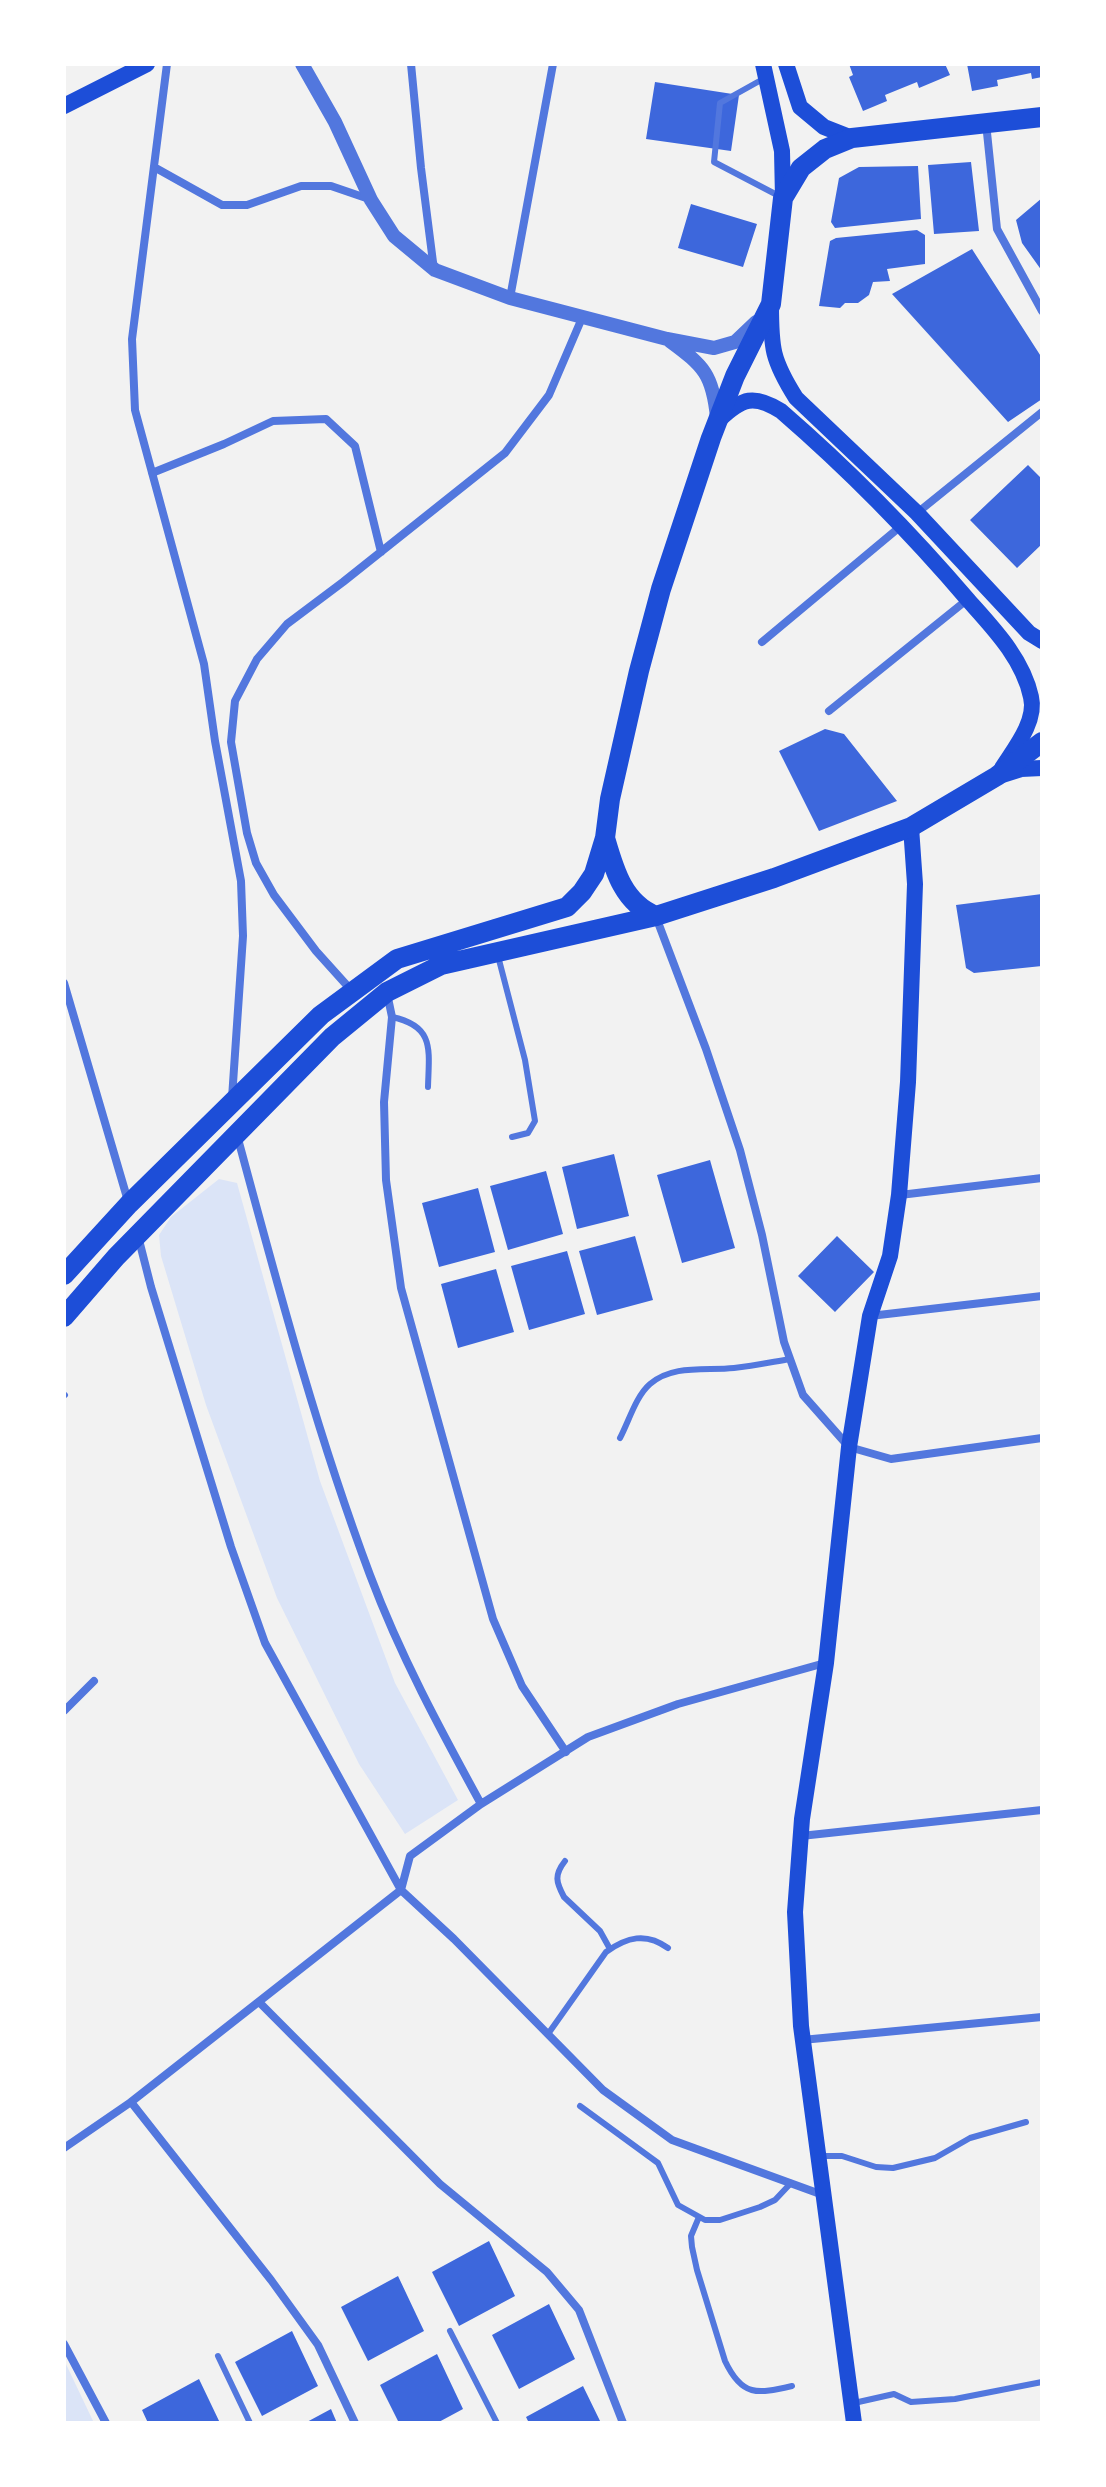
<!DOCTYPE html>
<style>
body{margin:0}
#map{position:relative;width:1106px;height:2487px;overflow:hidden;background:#f2f2f2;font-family:Montserrat,sans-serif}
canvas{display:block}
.frame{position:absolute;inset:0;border:66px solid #fff;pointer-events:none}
</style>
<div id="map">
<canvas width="1106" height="2487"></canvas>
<div class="frame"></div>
</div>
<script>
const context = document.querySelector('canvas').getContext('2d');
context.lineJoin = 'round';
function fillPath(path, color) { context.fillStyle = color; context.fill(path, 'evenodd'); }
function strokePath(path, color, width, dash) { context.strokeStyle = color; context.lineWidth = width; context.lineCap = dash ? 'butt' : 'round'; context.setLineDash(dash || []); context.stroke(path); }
fillPath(new Path2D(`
 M 219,1179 L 237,1183 L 320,1481 L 395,1683 L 458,1800 L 405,1834 L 359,1764 L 277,1598 L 206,1405 L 161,1256 L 159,1235 L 171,1217 Z
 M 64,2360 L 94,2423 L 64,2423 Z`), '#dbe4f7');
fillPath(new Path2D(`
 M 849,64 L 945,64 L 950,75 L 919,88 L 917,82 L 885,95 L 887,101 L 863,111 L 849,77 L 853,75 Z
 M 967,64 L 1042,64 L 1042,77 L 1032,79 L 1031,73 L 997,80 L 998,86 L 972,91 Z
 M 655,82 L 739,95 L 731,151 L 646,139 Z
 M 971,162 L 979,231 L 934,234 L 928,165 Z
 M 918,166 L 921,219 L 835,228 L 831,222 L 839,178 L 859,167 Z
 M 1042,198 L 1042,271 L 1022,243 L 1016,220 Z
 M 691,204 L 757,224 L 743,267 L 678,248 Z
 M 917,230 L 925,235 L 925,264 L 887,269 L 890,281 L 873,282 L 869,295 L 858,303 L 845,303 L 840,308 L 819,306 L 830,241 L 836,238 Z
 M 972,249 L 1042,358 L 1042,399 L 1008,422 L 892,294 Z
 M 1028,465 L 1042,479 L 1042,544 L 1017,568 L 970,520 Z
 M 825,729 L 844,734 L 897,801 L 819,831 L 779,751 Z
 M 1042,894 L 1042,966 L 974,973 L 966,968 L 956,905 Z
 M 614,1154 L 629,1216 L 577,1229 L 562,1167 Z
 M 710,1160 L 735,1248 L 682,1263 L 657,1175 Z
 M 546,1171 L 563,1234 L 508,1250 L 490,1186 Z
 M 478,1188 L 495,1252 L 439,1267 L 422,1203 Z
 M 635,1236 L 653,1300 L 597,1315 L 579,1251 Z
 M 837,1236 L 874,1272 L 835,1312 L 798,1276 Z
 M 567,1251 L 585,1314 L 529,1330 L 511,1266 Z
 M 496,1269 L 514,1332 L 458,1348 L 441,1284 Z
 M 489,2241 L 515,2296 L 459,2326 L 432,2272 Z
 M 398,2276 L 424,2331 L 368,2361 L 341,2307 Z
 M 549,2304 L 575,2359 L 519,2389 L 492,2335 Z
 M 292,2331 L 318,2386 L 262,2416 L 235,2362 Z
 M 437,2354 L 463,2409 L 437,2423 L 399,2423 L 380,2385 Z
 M 199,2379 L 220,2423 L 148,2423 L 142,2410 Z
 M 583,2386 L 601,2423 L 529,2423 L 526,2417 Z
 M 331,2409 L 337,2423 L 305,2423 Z`), '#3d67dc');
strokePath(new Path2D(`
 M 763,79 L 720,103 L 714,162 L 781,197
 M 498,956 L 525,1060 L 535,1121 L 528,1133 L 512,1137
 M 392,1017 C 435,1026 429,1050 428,1087
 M 64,1396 L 65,1395
 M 620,1438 C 629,1421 636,1396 650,1384 C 673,1364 706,1371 734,1368 C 753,1366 772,1362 790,1359
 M 565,1861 C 554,1875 556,1882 564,1897 L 600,1931 L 610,1949
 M 548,2034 L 606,1952 C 627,1937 646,1932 668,1948
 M 580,2106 L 658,2163 L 678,2205 L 705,2220 L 720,2220 L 760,2207 L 775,2200 L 791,2183
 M 821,2156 L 842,2156 L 876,2167 L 893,2168 L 935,2158 L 970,2138 L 1026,2122
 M 699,2217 L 691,2236 L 692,2247 L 697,2270 L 725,2361 C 742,2397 757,2394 792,2386
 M 450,2331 L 497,2423
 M 218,2356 L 250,2423
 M 854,2403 L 894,2394 L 911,2402 L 955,2399 L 1042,2382`), '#5277de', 6);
strokePath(new Path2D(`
 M 167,64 L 132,339 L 135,410 L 204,664 L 215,741 L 241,881 L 243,936 L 232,1098
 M 411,64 L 421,168 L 434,270
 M 986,123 L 997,229 L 1042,311
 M 154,167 L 222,205 L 247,205 L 301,186 L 331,186 L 369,199
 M 510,298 L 553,64
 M 152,473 L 224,444 L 273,421 L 326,419 L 355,446 L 381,552
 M 917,513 L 1042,412
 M 762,642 L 901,526
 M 829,711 L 968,599
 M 656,917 L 706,1049 L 740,1150 L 762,1235 L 784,1342 L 803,1395 L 849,1447 L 891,1459 L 1042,1438
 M 64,983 L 128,1201
 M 352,991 L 316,951 L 274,895 L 256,863 L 247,833 L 231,742 L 235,701 L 257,659 L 287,624 L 343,582 L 505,453 L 549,395 L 582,318
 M 387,993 L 392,1017 L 384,1102 L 386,1180 L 401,1288 L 493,1619 L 522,1686 L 566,1752
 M 237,1135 C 277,1283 316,1431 370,1575 C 400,1655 440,1729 481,1804
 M 900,1195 L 1042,1178
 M 138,1236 L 151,1287 L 231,1547 L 265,1643 L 401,1890 L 454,1939 L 603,2090 L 672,2140 L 823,2195
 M 870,1316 L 1042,1296
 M 64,1711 L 94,1681
 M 801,1836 L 1042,1810
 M 259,2002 L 440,2184 L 547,2272 L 579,2310 L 623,2423
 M 802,2040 L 1042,2017
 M 131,2102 L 271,2280 L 318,2345 L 355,2423
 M 64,2148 L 131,2102 L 401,1890 L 410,1856 L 481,1804 L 588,1737 L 678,1704 L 825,1663
 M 64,2344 L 106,2423`), '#5277de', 8);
strokePath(new Path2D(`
 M 302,64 L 335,122 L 371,200 L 394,236 L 435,270 L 510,298 L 667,339 L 714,348 L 735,342 L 756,322
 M 670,341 C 704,366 713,375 717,418`), '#5277de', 14);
strokePath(new Path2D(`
 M 763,64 L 782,151 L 783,198
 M 786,64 L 800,107 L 824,127 L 852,138
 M 64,106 L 147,64
 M 771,305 C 771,348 772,360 796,398 L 917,513 L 1029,633 L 1042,641
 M 720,419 C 742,398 754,394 781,411 C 848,469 911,533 969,601 C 994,629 1023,659 1031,697 C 1037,721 1014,749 1002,768
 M 1002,775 L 1021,769 L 1042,768
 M 854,2423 L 801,2026 L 795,1912 L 802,1819 L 826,1663 L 849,1447 L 870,1316 L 890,1256 L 899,1195 L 908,1082 L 915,884 L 911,827`), '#1d4ed8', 16);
strokePath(new Path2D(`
 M 605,838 C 614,869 623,903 656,916
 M 64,1275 L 129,1204 L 321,1015 L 397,959 L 567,907 L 582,892 L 594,874 L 605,838 L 610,799 L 639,671 L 661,589 L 711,438 L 735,376 L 771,304 L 783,198 L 801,168 L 825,149 L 852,138 L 1042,117
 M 64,1317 L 116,1257 L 332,1037 L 387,992 L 441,965 L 656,916 L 774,878 L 911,827 L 997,776 L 1042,742`), '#1d4ed8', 20);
</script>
